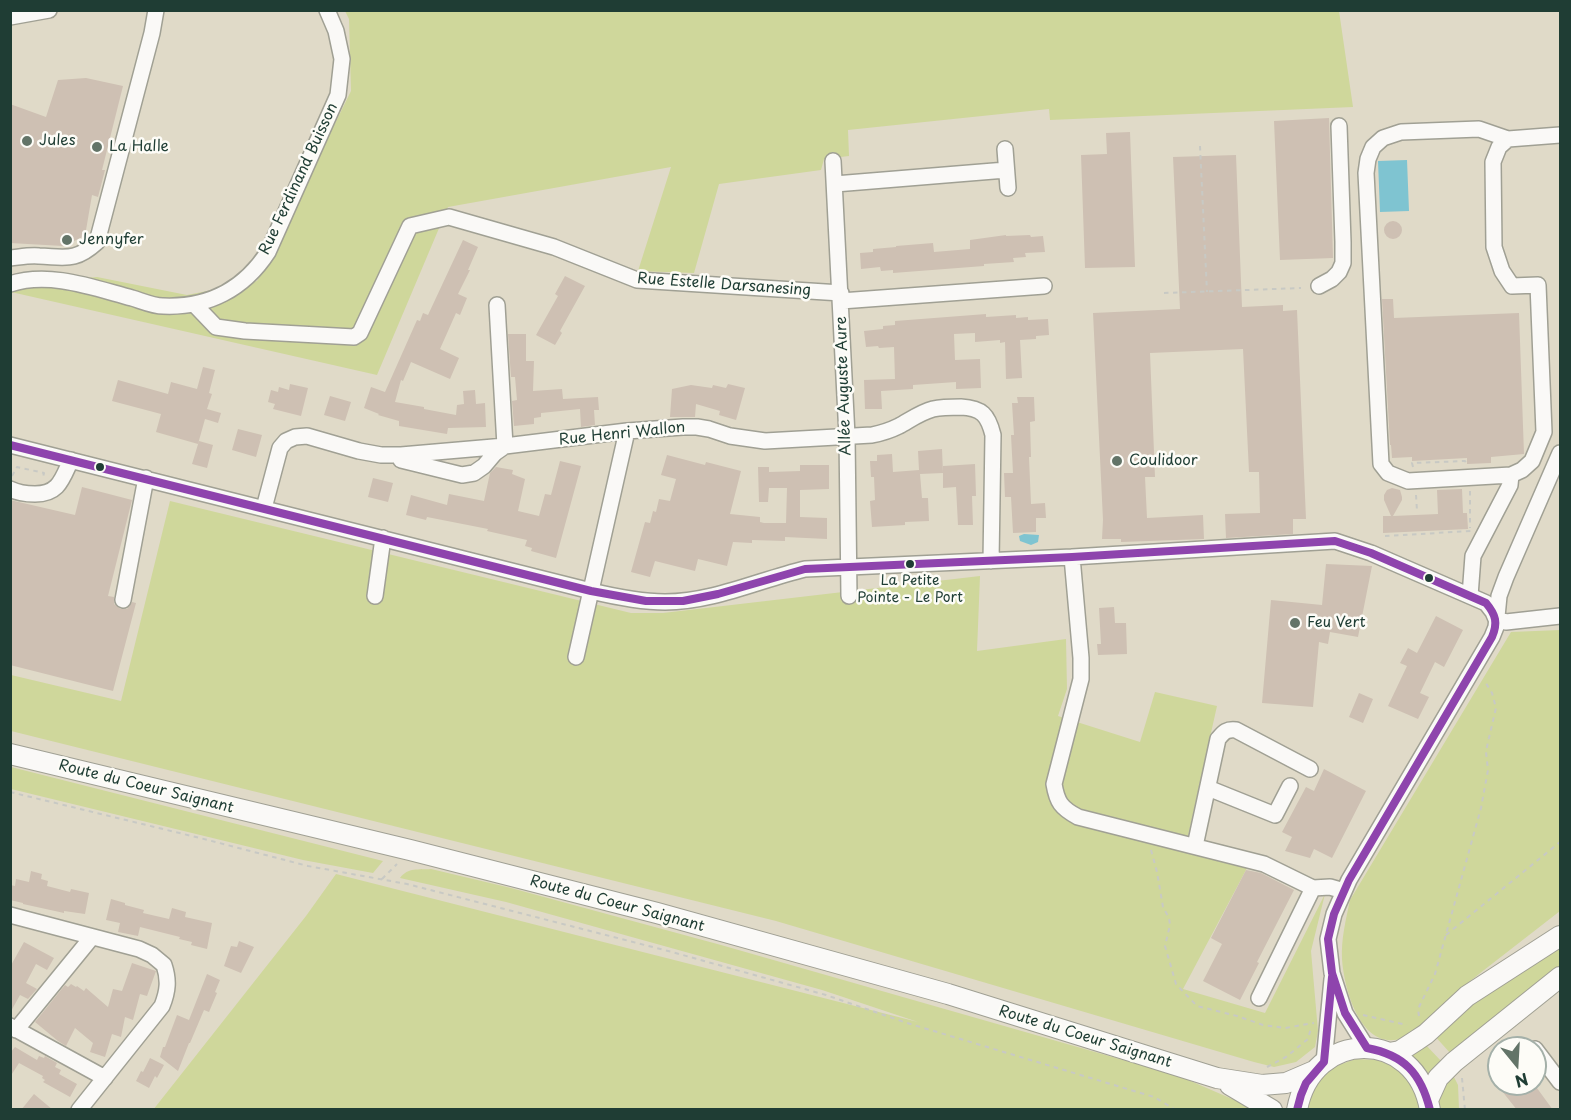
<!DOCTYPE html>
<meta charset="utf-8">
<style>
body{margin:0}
#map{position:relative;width:1571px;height:1120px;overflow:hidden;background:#e0dac8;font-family:"Playpen Sans",sans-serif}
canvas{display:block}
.frame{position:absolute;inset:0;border:12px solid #1f3d34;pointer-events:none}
.north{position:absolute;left:1487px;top:1036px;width:60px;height:60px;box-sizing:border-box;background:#fdfcf7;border:2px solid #a4b0a9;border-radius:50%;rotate:162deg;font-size:16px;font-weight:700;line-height:24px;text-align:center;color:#1f3d34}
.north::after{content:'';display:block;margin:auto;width:21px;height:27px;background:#637468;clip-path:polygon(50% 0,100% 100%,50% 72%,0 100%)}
</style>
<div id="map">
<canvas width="1571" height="1120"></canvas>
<div class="frame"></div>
<div class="north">N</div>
</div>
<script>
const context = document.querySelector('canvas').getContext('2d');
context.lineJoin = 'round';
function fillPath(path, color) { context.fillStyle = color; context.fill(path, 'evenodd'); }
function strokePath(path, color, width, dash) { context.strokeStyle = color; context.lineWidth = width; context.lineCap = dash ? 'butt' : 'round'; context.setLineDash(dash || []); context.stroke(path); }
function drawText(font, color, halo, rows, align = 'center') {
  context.font = font + ' "Playpen Sans",sans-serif'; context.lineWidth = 5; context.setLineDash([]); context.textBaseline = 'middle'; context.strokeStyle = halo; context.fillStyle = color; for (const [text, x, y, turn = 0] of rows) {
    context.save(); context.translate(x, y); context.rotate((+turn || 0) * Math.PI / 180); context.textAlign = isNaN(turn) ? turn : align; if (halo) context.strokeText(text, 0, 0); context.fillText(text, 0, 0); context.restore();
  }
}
fillPath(new Path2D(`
 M 345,11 L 1339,11 L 1353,107 L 1050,120 L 1049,109 L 848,130 L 849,156 L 824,159 L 821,170 L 719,184 L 694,273 L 638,271 L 671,167 L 448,207 L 377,375 L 11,292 L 11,285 L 97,277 L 187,295 L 257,281 L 351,91 L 349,19 Z
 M 170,501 L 631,613 L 663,613 L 980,576 L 977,651 L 1066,639 L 1067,689 L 1058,716 L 1140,742 L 1155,692 L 1217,706 L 1188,836 L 1255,853 L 1183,989 L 1265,1013 L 1325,894 L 1311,951 L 1318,1031 L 1315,1047 L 1296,1062 L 1274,1067 L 1254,1062 L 776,921 L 11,731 L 11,675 L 121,701 Z
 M 1560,630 L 1560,911 C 1527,937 1492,963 1459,990 C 1442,1004 1424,1030 1403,1038 C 1361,1053 1344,989 1342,959 C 1341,939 1346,919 1350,900 L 1511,632 Z
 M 11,767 L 383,861 L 373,873 L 303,860 L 11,789 Z
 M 431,869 L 511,888 L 721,945 L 1179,1076 L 1253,1108 L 1254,1110 L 153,1110 L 306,916 L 336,874 L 918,1022 L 822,990 L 506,902 L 400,878 C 408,867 419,870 431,869 Z
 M 1560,948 L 1560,966 L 1451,1054 L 1433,1034 L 1476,999 Z
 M 1424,1043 L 1442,1062 L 1429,1074 L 1411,1055 Z
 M 1356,1059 L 1377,1060 L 1395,1067 L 1411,1081 L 1422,1110 L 1307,1110 C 1310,1092 1321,1074 1337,1066 C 1343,1063 1350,1061 1356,1059 Z
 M 1451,1071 L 1458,1085 L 1459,1109 L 1439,1109 L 1439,1092 Z`), '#cfd79b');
fillPath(new Path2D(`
 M 1407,160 L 1409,211 L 1380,212 L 1378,161 Z
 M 1024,534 L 1039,535 L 1038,542 L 1031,545 L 1020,541 L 1019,536 Z`), '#7fc4d1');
fillPath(new Path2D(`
 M 86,78 L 123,86 L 102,170 L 105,170 L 98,197 L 92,195 L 85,236 L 63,246 L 10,243 L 10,104 L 46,117 L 58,80 Z
 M 1329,118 L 1333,258 L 1280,260 L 1274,121 Z
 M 1130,132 L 1135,267 L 1085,268 L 1081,155 L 1107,154 L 1106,133 Z
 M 1236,155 L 1242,307 L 1283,305 L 1283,311 L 1297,310 L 1306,519 L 1293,519 L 1293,534 L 1226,538 L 1225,514 L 1260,513 L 1259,472 L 1249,472 L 1243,349 L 1150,353 L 1155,477 L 1145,477 L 1147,518 L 1203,515 L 1204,539 L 1121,542 L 1121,539 L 1102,539 L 1103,520 L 1093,313 L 1180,309 L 1173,157 Z
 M1384 230a9 9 0 1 1 18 0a9 9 0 1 1-18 0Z
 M 1006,235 L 1006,236 L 1030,235 L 1031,237 L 1043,236 L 1045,252 L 1025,253 L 1026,257 L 1013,258 L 1014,262 L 984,264 L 984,266 L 893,273 L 893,270 L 881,271 L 880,267 L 861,269 L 860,253 L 873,252 L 873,249 L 896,247 L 896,246 L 933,243 L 934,252 L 970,249 L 970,240 Z
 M 463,240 L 478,247 L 468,270 L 470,270 L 458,294 L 467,298 L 460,315 L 456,313 L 440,349 L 459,358 L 450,379 L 411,362 L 403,381 L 401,380 L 395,402 L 424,407 L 424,409 L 456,415 L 457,405 L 464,404 L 463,391 L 475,390 L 476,404 L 485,403 L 486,427 L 448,428 L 447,434 L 399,426 L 399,421 L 378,415 L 379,414 L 364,408 L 371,387 L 385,392 L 417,320 L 420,321 L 423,313 L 428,315 Z
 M 565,276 L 585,286 L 560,331 L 562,333 L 555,345 L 536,335 L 558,296 L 555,294 Z
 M 1382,299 L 1393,299 L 1394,318 L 1519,313 L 1524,454 L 1491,457 L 1491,463 L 1467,464 L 1467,458 L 1412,461 L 1412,457 L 1392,458 L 1391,445 L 1390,445 Z
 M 986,314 L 986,317 L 1016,315 L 1016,318 L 1028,317 L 1028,320 L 1048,319 L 1049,335 L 1036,336 L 1036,339 L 1020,340 L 1022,378 L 1006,379 L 1005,342 L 1000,343 L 1000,340 L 975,342 L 975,333 L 954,334 L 955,360 L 980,359 L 981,388 L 956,389 L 956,382 L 913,385 L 913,389 L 881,391 L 882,409 L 865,409 L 864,380 L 895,379 L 894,347 L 879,348 L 878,346 L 866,347 L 864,331 L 883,329 L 883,326 L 895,325 L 895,321 Z
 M 508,334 L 526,334 L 526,361 L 534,361 L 533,391 L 562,389 L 563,399 L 598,397 L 599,410 L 594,410 L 595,425 L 581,427 L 580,409 L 541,413 L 541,417 L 534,418 L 534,424 L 514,426 L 512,401 L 517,400 L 515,377 L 511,377 Z
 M 203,367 L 215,370 L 209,393 L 212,394 L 207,409 L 221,413 L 218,423 L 205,419 L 198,444 L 156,432 L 161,414 L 112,401 L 118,380 L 168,394 L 171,382 L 197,389 Z
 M 290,384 L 308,388 L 301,416 L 273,409 L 275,404 L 268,402 L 271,390 L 278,392 L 279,387 L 289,390 Z
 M 728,384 L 745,388 L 736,420 L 719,415 L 720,411 L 696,404 L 695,417 L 670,417 L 672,389 L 691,385 L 712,388 L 713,385 L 726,388 Z
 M 330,396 L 351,402 L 345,421 L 324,415 Z
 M 1017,397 L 1034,397 L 1035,421 L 1030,422 L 1031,457 L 1029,457 L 1031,504 L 1045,503 L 1046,518 L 1036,518 L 1036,532 L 1013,533 L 1011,497 L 1005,497 L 1004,473 L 1013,473 L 1011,435 L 1014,435 L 1012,403 L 1018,403 Z
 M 238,429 L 262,435 L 256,457 L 232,450 Z
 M 199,441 L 213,445 L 207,468 L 192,464 Z
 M 942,449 L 943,473 L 920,474 L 922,498 L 928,498 L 929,521 L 905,522 L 905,525 L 872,527 L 870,501 L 875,500 L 874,477 L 871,477 L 870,461 L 877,461 L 877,455 L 892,454 L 893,472 L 919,470 L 918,451 Z
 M 667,455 L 705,465 L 706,462 L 741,471 L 730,514 L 760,517 L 760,522 L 764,523 L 786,523 L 787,488 L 769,488 L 768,502 L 759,502 L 758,467 L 769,467 L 769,472 L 800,471 L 800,465 L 829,465 L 829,489 L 800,490 L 800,517 L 827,518 L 827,539 L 785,537 L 785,541 L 752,540 L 752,543 L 733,542 L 727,566 L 698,559 L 695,571 L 655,561 L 650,577 L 631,572 L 645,522 L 650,523 L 653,511 L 656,512 L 659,499 L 670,501 L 676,479 L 661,475 Z
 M 560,461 L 581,466 L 556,558 L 531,551 L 532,548 L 525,546 L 527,540 L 487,531 L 488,529 L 427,517 L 426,520 L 406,515 L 411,495 L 447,505 L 449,494 L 484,501 L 490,473 L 496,467 L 513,470 L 512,474 L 525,479 L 518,511 L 539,516 L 545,494 L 551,495 Z
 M 975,464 L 976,496 L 972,496 L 973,525 L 958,525 L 956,487 L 943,488 L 943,466 Z
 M 373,478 L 393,483 L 388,502 L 368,497 Z
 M 82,487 L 132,500 L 108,596 L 114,597 L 114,604 L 121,609 L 127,609 L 132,602 L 136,603 L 113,691 L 10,665 L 10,500 L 75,515 Z
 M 1392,488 L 1400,490 L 1402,497 L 1402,500 L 1393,516 L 1438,514 L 1437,490 L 1462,489 L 1463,513 L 1467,513 L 1468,529 L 1383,533 L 1383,516 L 1391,516 L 1384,500 L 1384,495 L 1387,490 Z
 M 1326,564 L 1372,566 L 1358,637 L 1330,632 L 1328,644 L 1319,642 L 1313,707 L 1262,703 L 1271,600 L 1322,605 Z
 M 1114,607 L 1115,623 L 1126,623 L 1127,654 L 1098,655 L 1097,644 L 1101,644 L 1099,608 Z
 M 1436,616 L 1463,630 L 1444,667 L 1435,662 L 1420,693 L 1429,697 L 1418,719 L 1388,706 L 1407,666 L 1400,663 L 1408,648 L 1417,653 Z
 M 1359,693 L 1373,699 L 1363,723 L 1349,717 Z
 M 1324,769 L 1366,791 L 1332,858 L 1314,849 L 1310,858 L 1285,851 L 1292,837 L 1282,832 L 1306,787 L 1314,791 Z
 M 1246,870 L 1261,873 L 1294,890 L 1257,962 L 1259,963 L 1240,1000 L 1203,981 L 1222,944 L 1211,938 Z
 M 31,871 L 42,874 L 41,879 L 48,881 L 47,886 L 70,892 L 71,889 L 89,893 L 85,914 L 64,911 L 64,913 L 23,904 L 23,903 L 10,900 L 10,885 L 15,886 L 16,879 L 29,882 Z
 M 111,899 L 125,903 L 125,905 L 144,910 L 143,913 L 169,919 L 172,908 L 186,912 L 185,917 L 212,923 L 207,949 L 191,945 L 192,942 L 179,939 L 180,937 L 140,927 L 138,936 L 118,932 L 120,923 L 106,920 Z
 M 239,941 L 254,947 L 241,973 L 224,966 L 231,946 L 237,947 Z
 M 24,942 L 54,958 L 47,970 L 36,964 L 26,983 L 37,989 L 28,999 L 20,995 L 10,1013 L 10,967 Z
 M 132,963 L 156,971 L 147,996 L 140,994 L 133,1020 L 125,1017 L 121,1037 L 112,1034 L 105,1057 L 90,1052 L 93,1043 L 75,1028 L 66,1046 L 58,1041 L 35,1022 L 65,985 L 68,987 L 71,984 L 76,987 L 77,986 L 84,991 L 86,988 L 108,1007 L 113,989 L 122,991 Z
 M 207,974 L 220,980 L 215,992 L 217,993 L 209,1012 L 204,1010 L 190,1043 L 189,1043 L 178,1071 L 160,1057 L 163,1047 L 165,1047 L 177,1015 L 189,1020 Z
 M 15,1047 L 37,1060 L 39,1056 L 44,1058 L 45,1056 L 57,1063 L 55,1067 L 61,1070 L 59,1074 L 77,1084 L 70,1097 L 43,1082 L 45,1080 L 42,1078 L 43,1076 L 19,1063 L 10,1077 L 10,1053 Z
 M 150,1058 L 164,1065 L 157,1078 L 155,1076 L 149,1088 L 136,1081 L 141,1071 L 143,1072 Z
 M 1512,1084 L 1534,1084 L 1553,1110 L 1517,1110 L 1502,1091 Z
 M 34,1094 L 53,1110 L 21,1110 Z`), '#cec0b3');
const minor = new Path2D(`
 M 10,17 L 49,10
 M 1508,139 L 1499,147 L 1493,162 L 1494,247 L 1502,271 L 1512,286 L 1538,285 L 1544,432 L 1532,461 L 1522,470 L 1511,475
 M 1005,149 L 1008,188
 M 833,161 L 847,436 L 849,596
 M 835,184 L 1006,170
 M 10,258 C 20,257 30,255 39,256 C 66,257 75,262 97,242 L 152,33 L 156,10
 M 10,284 C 50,271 94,288 132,298 C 142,301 153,306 163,306 C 208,308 244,289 268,252 L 338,95 L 342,59 L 336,31 L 327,10
 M 1319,286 L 1332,279 L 1339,272 L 1343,263 L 1343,242 L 1339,126
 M 841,301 L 1044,286
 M 194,304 L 216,327 L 245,331 L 354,337 L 360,333 L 410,226 L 449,217 L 554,247 L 637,280 L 841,293
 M 10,445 L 591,591 C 616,597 640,602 665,602 C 713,602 759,580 805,569 L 1072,557 L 1335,541 L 1371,553 L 1486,603 L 1493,612 L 1496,619
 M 401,460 L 462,475 L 474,473 L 484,466 L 495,453 L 505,446 L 497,305
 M 10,489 C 18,493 26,494 35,494 C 59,494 62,479 71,460
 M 264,508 L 280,448 L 286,441 L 295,437 L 307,436 L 359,451 L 381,455 L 401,455 L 505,446 L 627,431 L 683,427 L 697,427 L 709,429 L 730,436 L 765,441 L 872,435 C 882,433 891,430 899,426 C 910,420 921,412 933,409 C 942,407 952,407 961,407 C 982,408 988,415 993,435 L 991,561
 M 1072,557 L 1081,658 L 1081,679 L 1054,784 C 1057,802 1061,808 1078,817 L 1264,864 L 1313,888 L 1330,887 L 1344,891
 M 375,596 L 383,538
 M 1470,596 L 1473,556 L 1510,485 L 1511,475 L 1408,481 L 1388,473 L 1381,464 L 1366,173 L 1368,159 L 1373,147 L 1383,138 L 1401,132 L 1479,129 L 1508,139 L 1560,135
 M 123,600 L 146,478
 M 1496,619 L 1506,622 L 1560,616
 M 576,657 L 627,431
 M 1208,788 L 1275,815 L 1290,786
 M 1195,846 L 1218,739 C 1224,732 1226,729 1236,730 L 1310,769
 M 10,915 L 139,949 L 152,955 L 164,965 C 169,980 168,991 162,1006 L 79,1110
 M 1259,998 L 1313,888
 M 10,1026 L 105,1078
 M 16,1030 L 92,937
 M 1367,1048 L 1345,1013 L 1332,973 L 1328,939 L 1334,914 L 1349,880 L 1492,637 L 1496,627 L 1499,596 L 1506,577 L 1560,453
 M 1535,1049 L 1560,1082
 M 1324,1062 L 1332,979`);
const major = new Path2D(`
 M 10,754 L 410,850 L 657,913 L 948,994 L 1217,1078 L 1262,1085 L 1286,1083 L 1314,1071
 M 1389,1053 L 1400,1051 L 1417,1040 L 1426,1034 L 1467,996 L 1560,936
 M 1230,1085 L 1272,1110
 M 1428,1100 L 1438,1078 L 1454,1062 L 1560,977
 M 1297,1110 C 1312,1028 1416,1027 1430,1110`);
strokePath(minor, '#a0a094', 18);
strokePath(major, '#a0a094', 22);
strokePath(new Path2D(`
 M 1200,146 L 1207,292
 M 1164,293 L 1301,288
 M 1413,467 L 1412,463 L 1465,461 L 1467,464
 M 12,476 L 17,467 L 44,473 L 43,477
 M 1470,491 L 1470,528
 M 1416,495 L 1417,511
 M 1385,536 L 1471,531
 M 10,792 L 200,838 L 308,866 L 407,884 L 672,952 L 826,995 L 907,1023 L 1154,1097 L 1176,1110
 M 1151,850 L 1157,872 L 1163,907 L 1169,918 L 1170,925 L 1165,946 L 1176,984 L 1197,1006 L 1237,1016 L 1263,1025 L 1285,1028 L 1314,1023
 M 382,879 L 397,864
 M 1446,935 L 1560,842
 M 1363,1015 L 1407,1025
 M 1419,1016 L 1418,1009 L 1435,974 L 1481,808 L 1488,770 L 1486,752 L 1488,742 L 1496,708 L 1492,693 L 1484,680
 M 1267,1067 L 1286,1057 L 1308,1039 L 1311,1028 L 1312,1027
 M 1462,1078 L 1465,1110`), '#c8c9c4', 2, [4.5, 4.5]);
strokePath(minor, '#faf9f7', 15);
strokePath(major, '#faf9f7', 20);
strokePath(new Path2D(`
 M 10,445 L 591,591 L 646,601 L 683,601 L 718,594 L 805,569 L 1072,557 L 1335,541 L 1371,553 L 1486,603 C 1496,615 1498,623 1492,637 L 1349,880 L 1334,914 L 1328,939 L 1332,973 L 1345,1013 L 1367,1048 C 1404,1055 1421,1073 1430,1110
 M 1297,1110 L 1301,1095 L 1306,1083 L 1324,1062 L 1332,977`), '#8e44ad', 8);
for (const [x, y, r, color] of [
 [27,141,6,"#637468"],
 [97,147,6,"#637468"],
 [67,240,6,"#637468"],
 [1117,461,6,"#637468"],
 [100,467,5,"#1f3d34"],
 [910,564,5,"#1f3d34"],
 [1429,578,5,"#1f3d34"],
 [1295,623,6,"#637468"]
]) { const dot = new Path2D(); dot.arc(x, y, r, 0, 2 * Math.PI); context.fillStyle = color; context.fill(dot); strokePath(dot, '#fdfcf7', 2); }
drawText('14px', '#1f3d34', '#fdfcf7', [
 ["La Petite",910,581],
 ["Pointe - Le Port",910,598]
]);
drawText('15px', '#1f3d34', '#fdfcf7', [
 ["Jules",39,141],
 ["La Halle",109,147],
 ["Jennyfer",79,240],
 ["Coulidoor",1129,461],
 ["Feu Vert",1307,623]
], 'left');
drawText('15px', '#1f3d34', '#fdfcf7', [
 ["Rue Ferdinand Buisson",299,179,-65],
 ["Rue Estelle Darsanesing",724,285,4],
 ["Allée Auguste Aure",844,386,-92],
 ["Rue Henri Wallon",622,434,-6],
 ["Route du Coeur Saignant",146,787,14],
 ["Route du Coeur Saignant",617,904,15],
 ["Route du Coeur Saignant",1085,1037,17]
]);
</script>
